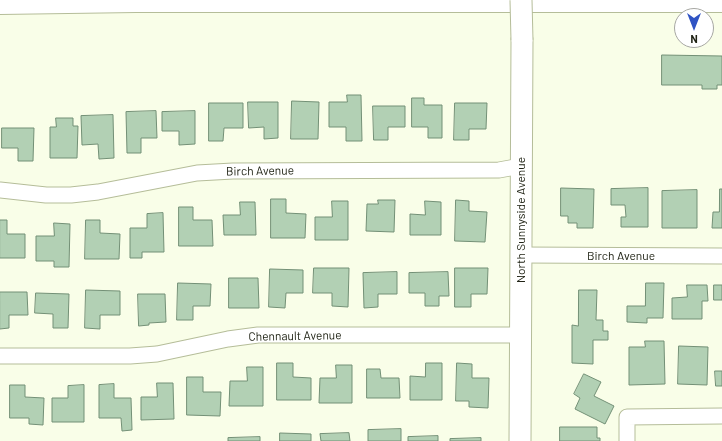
<!DOCTYPE html>
<style>
body{margin:0}
#map{position:relative;width:722px;height:441px;overflow:hidden;background:#f9fee8;font-family:Barlow,sans-serif}
canvas{display:block}
.north{position:absolute;left:674px;top:8px;width:40px;height:40px;box-sizing:border-box;background:#fff;border:1px solid #a6a7a2;border-radius:50%;rotate:180deg;font-size:11px;font-weight:700;line-height:16px;text-align:center;color:#212416}
.north::after{content:'';display:block;margin:auto;width:14px;height:18px;background:#3054c4;clip-path:polygon(50% 0,100% 100%,50% 72%,0 100%)}
</style>
<div id="map">
<canvas width="722" height="441"></canvas>
<div class="north">N</div>
</div>
<script>
const context = document.querySelector('canvas').getContext('2d');
context.lineJoin = 'round';
function fillPath(path, color) { context.fillStyle = color; context.fill(path, 'evenodd'); }
function strokePath(path, color, width, dash) { context.strokeStyle = color; context.lineWidth = width; context.lineCap = dash ? 'butt' : 'round'; context.setLineDash(dash || []); context.stroke(path); }
function drawText(font, color, halo, rows, align = 'center') {
  context.font = font + ' Barlow,sans-serif'; context.lineWidth = 3; context.setLineDash([]); context.textBaseline = 'middle'; context.strokeStyle = halo; context.fillStyle = color; for (const [text, x, y, turn = 0] of rows) {
    context.save(); context.translate(x, y); context.rotate((+turn || 0) * Math.PI / 180); context.textAlign = isNaN(turn) ? turn : align; if (halo) context.strokeText(text, 0, 0); context.fillText(text, 0, 0); context.restore();
  }
}
const building = new Path2D(`
 M 662,55 L 722,56 L 722,85 L 717,85 L 717,89 L 702,89 L 702,85 L 662,85 Z
 M 347,95 L 361,95 L 362,141 L 346,141 L 346,127 L 329,127 L 329,102 L 347,102 Z
 M 412,98 L 424,98 L 424,105 L 442,105 L 442,138 L 428,138 L 428,127 L 412,127 Z
 M 292,101 L 319,102 L 318,139 L 291,139 Z
 M 248,102 L 278,102 L 278,138 L 264,139 L 264,127 L 249,128 Z
 M 209,103 L 243,103 L 243,128 L 224,128 L 223,141 L 209,141 Z
 M 455,103 L 487,103 L 486,129 L 469,129 L 469,140 L 454,140 Z
 M 373,106 L 405,106 L 405,127 L 388,127 L 388,140 L 374,140 Z
 M 156,111 L 157,138 L 141,138 L 141,153 L 127,153 L 126,112 Z
 M 195,111 L 195,144 L 179,145 L 179,131 L 162,131 L 162,112 Z
 M 113,115 L 114,158 L 99,159 L 98,144 L 82,145 L 81,116 Z
 M 56,118 L 73,118 L 73,126 L 78,126 L 77,158 L 50,158 L 50,127 L 56,127 Z
 M 2,128 L 34,128 L 33,161 L 18,161 L 18,148 L 2,148 Z
 M 561,188 L 594,189 L 593,228 L 577,228 L 577,223 L 568,223 L 568,216 L 561,216 Z
 M 648,188 L 648,227 L 621,227 L 621,217 L 626,217 L 625,205 L 611,205 L 611,189 Z
 M 720,189 L 722,189 L 722,228 L 712,228 L 713,212 L 719,212 Z
 M 697,190 L 697,228 L 662,228 L 662,191 Z
 M 271,199 L 286,199 L 286,213 L 306,214 L 305,238 L 271,238 Z
 M 378,200 L 395,200 L 394,232 L 366,231 L 367,204 L 378,204 Z
 M 456,200 L 469,201 L 469,211 L 487,212 L 485,242 L 455,241 Z
 M 332,201 L 348,201 L 348,240 L 315,240 L 315,217 L 332,217 Z
 M 425,201 L 441,202 L 441,235 L 410,235 L 410,214 L 425,215 Z
 M 240,202 L 255,202 L 256,235 L 224,235 L 223,215 L 240,215 Z
 M 179,207 L 193,207 L 193,220 L 212,220 L 213,246 L 179,246 Z
 M 163,213 L 164,252 L 142,252 L 142,258 L 130,258 L 130,228 L 147,228 L 147,214 Z
 M 0,220 L 7,220 L 7,234 L 25,234 L 25,258 L 0,258 Z
 M 86,220 L 100,220 L 100,233 L 120,234 L 119,259 L 85,259 Z
 M 54,223 L 70,224 L 69,267 L 54,267 L 54,261 L 36,261 L 36,236 L 54,236 Z
 M 314,268 L 349,268 L 348,307 L 332,306 L 332,293 L 313,293 Z
 M 455,268 L 488,268 L 487,294 L 471,294 L 471,307 L 455,307 Z
 M 270,269 L 303,270 L 303,293 L 286,293 L 285,308 L 269,307 Z
 M 397,272 L 397,294 L 378,294 L 378,307 L 364,308 L 363,273 Z
 M 448,272 L 449,296 L 439,296 L 439,306 L 425,306 L 425,293 L 409,293 L 409,273 Z
 M 229,278 L 258,278 L 259,308 L 229,308 Z
 M 178,283 L 211,284 L 210,306 L 193,306 L 193,320 L 177,320 Z
 M 646,283 L 664,283 L 663,318 L 647,318 L 647,323 L 627,322 L 627,306 L 645,306 Z
 M 687,285 L 707,285 L 708,301 L 702,301 L 702,319 L 672,319 L 672,298 L 687,297 Z
 M 714,285 L 722,285 L 722,300 L 714,300 Z
 M 86,290 L 120,291 L 120,315 L 100,315 L 100,329 L 85,328 Z
 M 579,290 L 597,290 L 596,320 L 603,320 L 603,331 L 608,331 L 608,340 L 593,340 L 593,364 L 572,363 L 572,325 L 578,326 Z
 M 0,292 L 27,292 L 28,315 L 9,315 L 9,328 L 0,329 Z
 M 36,293 L 69,294 L 68,328 L 53,328 L 53,314 L 35,313 Z
 M 138,294 L 165,294 L 166,322 L 149,323 L 149,325 L 139,326 Z
 M 645,341 L 664,341 L 665,384 L 629,385 L 629,347 L 645,347 Z
 M 679,346 L 708,347 L 707,385 L 678,384 Z
 M 277,363 L 293,363 L 293,377 L 311,378 L 311,400 L 277,400 Z
 M 426,363 L 442,363 L 442,400 L 410,400 L 410,376 L 425,377 Z
 M 457,363 L 472,364 L 472,378 L 489,378 L 488,408 L 469,407 L 469,401 L 456,401 Z
 M 336,365 L 352,365 L 352,403 L 319,403 L 320,378 L 336,378 Z
 M 247,367 L 263,367 L 263,406 L 229,406 L 230,381 L 247,381 Z
 M 367,369 L 380,369 L 381,378 L 399,378 L 400,398 L 367,398 Z
 M 715,371 L 722,371 L 722,386 L 716,386 Z
 M 584,374 L 601,382 L 594,396 L 614,406 L 605,424 L 575,409 L 580,398 L 574,394 Z
 M 187,377 L 203,377 L 203,392 L 221,392 L 220,416 L 187,415 Z
 M 157,383 L 173,383 L 174,419 L 141,420 L 141,397 L 157,397 Z
 M 114,384 L 114,398 L 131,398 L 132,430 L 122,431 L 121,418 L 99,418 L 99,385 Z
 M 10,385 L 25,385 L 25,397 L 44,398 L 43,425 L 29,424 L 29,418 L 10,418 Z
 M 84,385 L 84,422 L 52,422 L 52,398 L 68,398 L 68,386 Z
 M 560,427 L 597,427 L 597,438 L 600,438 L 600,441 L 560,441 Z
 M 401,429 L 401,441 L 368,441 L 368,430 Z
 M 280,433 L 311,434 L 311,441 L 280,441 Z
 M 349,433 L 350,441 L 321,441 L 320,434 Z
 M 438,436 L 438,441 L 408,441 L 408,437 Z
 M 260,437 L 260,441 L 228,441 L 228,438 Z
 M 481,438 L 481,441 L 450,441 L 450,439 Z`);
fillPath(building, '#b2d0b4');
strokePath(building, '#739076', 1);
const street = new Path2D(`
 M 0,190 L 46,195 L 71,195 L 98,192 L 197,173 L 233,171 L 499,170 L 521,166
 M 521,255 L 722,256
 M 0,356 L 130,356 L 157,354 L 228,339 L 258,335 L 521,335
 M 627,441 L 627,417 L 722,416`);
const secondary = new Path2D(`
 M 520,441 L 522,40`);
const highway = new Path2D(`
 M 0,3 L 136,1 L 722,1`);
strokePath(street, '#b5bd99', 17);
strokePath(secondary, '#b5bd99', 23);
strokePath(highway, '#b5bd99', 24);
strokePath(street, '#fff', 15);
strokePath(secondary, '#fff', 21);
strokePath(highway, '#fff', 22);
const secondaryBridge = new Path2D(`
 M 521,0 L 522,40`);
strokePath(secondaryBridge, '#b5bd99', 23, []);
strokePath(secondaryBridge, '#fff', 21);
drawText('12px', '#212416', '#fff', [
 ["Birch Avenue",260,171,-1],
 ["North Sunnyside Avenue",521,220,-90],
 ["Birch Avenue",621,256],
 ["Chennault Avenue",295,336,-1]
]);
</script>
